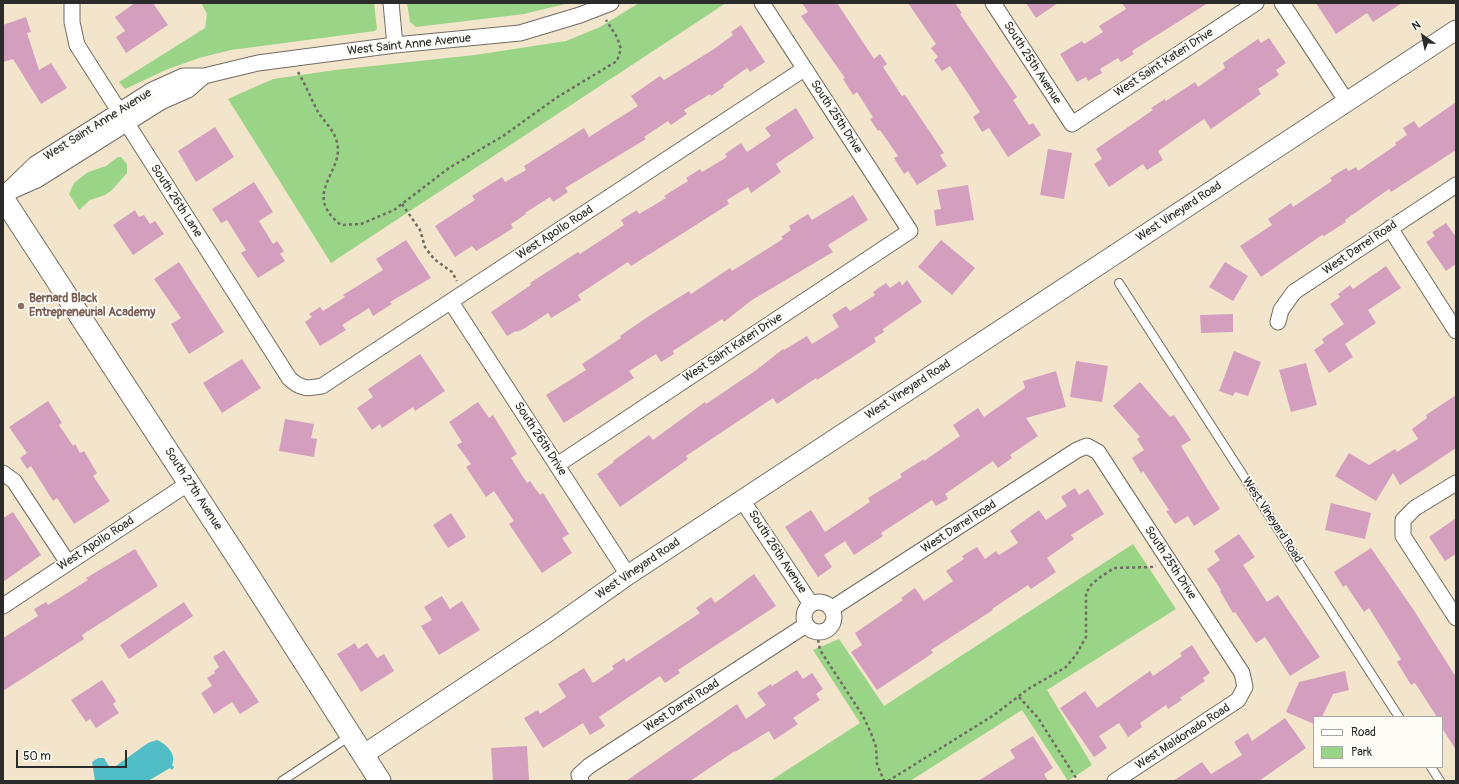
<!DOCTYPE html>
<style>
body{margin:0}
#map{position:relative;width:1459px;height:784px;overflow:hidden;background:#f3e5cc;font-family:Pangolin,sans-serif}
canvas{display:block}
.frame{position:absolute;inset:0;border:4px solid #2b2b2b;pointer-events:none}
.legend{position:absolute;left:1313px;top:716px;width:130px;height:52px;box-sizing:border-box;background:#fdfcf7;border:1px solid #a9a8a5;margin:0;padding:5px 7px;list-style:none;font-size:12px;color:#2b2b2b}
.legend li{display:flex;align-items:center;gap:8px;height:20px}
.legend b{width:20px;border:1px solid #a9a8a5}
.north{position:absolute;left:1403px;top:16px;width:40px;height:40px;-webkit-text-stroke:3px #fdfcf7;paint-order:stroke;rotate:327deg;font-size:11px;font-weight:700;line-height:16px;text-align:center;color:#2b2b2b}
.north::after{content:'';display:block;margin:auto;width:14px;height:18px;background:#2b2b2b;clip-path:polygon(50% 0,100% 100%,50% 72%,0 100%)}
.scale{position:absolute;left:16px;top:750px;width:111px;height:18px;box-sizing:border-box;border:2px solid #2b2b2b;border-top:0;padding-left:5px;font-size:12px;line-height:14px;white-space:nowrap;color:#2b2b2b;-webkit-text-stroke:3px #fdfcf7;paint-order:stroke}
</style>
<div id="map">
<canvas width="1459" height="784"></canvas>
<div class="frame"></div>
<ul class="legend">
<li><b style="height:5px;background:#fff"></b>Road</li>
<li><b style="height:11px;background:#99d487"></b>Park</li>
</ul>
<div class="north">N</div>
<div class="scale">50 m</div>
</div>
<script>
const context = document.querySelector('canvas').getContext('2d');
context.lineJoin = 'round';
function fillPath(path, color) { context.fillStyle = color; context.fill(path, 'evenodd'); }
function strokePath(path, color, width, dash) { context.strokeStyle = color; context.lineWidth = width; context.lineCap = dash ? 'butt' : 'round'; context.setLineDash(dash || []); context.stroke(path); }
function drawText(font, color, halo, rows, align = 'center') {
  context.font = font + ' Pangolin,sans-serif'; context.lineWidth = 3.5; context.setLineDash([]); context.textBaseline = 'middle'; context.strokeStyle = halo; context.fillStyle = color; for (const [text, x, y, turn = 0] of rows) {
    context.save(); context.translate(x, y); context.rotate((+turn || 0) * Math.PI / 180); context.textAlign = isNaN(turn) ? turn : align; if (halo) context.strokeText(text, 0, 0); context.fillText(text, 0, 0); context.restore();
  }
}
fillPath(new Path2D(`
 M 201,3 L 374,3 L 377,29 L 375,31 L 231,50 L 199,58 L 168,69 L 125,89 L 119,82 L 205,28 L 207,14 Z
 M 407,3 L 569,3 L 524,14 L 416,27 L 410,22 Z
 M 639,3 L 726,3 L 331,263 L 228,99 L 273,79 L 335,70 L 475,55 L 566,41 L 600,27 Z
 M 118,157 L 121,157 L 127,164 L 127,173 L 112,190 L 105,195 L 90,200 L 79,210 L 69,194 L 74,183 L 88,172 L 106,166 Z
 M 1133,544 L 1176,609 L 1047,690 L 1092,765 L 1068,781 L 1022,710 L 910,781 L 770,781 L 860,723 L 813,650 L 839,639 L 884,706 Z`), '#99d487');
fillPath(new Path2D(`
 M 157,740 C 166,744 177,754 172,765 L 174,767 L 172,770 L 170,768 L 148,781 L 95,781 L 92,762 L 98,758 L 104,758 L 110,768 L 113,768 L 148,743 Z`), '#50bdc7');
fillPath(new Path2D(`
 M 135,3 L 153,3 L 168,25 L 126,53 L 116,37 L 125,31 L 115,17 Z
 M 802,3 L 837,3 L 874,59 L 880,54 L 887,64 L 883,67 L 902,96 L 905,95 L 944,153 L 940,155 L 947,166 L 917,185 L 908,171 L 904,174 L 894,158 L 898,156 L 880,130 L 878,131 L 870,119 L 873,117 L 857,92 L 853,95 L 843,79 L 845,78 L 801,16 L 808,12 Z
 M 908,3 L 955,3 L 962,13 L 960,14 L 1017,97 L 1013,100 L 1029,125 L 1033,123 L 1041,135 L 1008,157 L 989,128 L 982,132 L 973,117 L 980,112 L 950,66 L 942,71 L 934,60 L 938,57 L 931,48 L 936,44 Z
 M 1026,3 L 1058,3 L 1036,18 Z
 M 1122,3 L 1208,3 L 1132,51 L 1134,54 L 1121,62 L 1118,58 L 1100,69 L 1102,73 L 1088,81 L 1086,77 L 1077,82 L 1060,54 L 1082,41 L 1084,44 L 1103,32 L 1099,26 L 1126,9 Z
 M 1316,3 L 1402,3 L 1373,22 L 1367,13 L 1336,34 Z
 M 26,17 L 31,32 L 27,33 L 39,70 L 51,63 L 67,88 L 41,104 L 13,59 L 3,62 L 3,25 Z
 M 741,25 L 765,62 L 750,72 L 747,68 L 723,85 L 724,87 L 711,96 L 710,94 L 684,110 L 687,114 L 671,125 L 668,121 L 644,137 L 646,139 L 565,188 L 568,192 L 553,202 L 550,197 L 525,213 L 526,214 L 511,224 L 513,228 L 499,237 L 476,251 L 472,246 L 455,257 L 435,226 L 475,200 L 472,196 L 502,177 L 505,182 L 526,170 L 524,166 L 584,128 L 589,137 L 638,106 L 631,96 L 660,76 L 664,80 L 714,49 L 733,35 L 731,32 Z
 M 1269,38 L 1286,63 L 1276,70 L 1279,75 L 1258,89 L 1261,94 L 1211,129 L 1204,119 L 1158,151 L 1163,160 L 1147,170 L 1143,164 L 1109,187 L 1094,164 L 1102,159 L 1096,149 L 1153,110 L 1151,108 L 1165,99 L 1166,101 L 1195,82 L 1198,87 L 1225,68 L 1223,63 L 1258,39 L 1261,43 Z
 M 1456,102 L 1456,150 L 1391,192 L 1389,189 L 1345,220 L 1346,222 L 1324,236 L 1322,235 L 1261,277 L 1240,246 L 1272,225 L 1268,219 L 1291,203 L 1293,207 L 1332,181 L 1330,178 L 1346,168 L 1349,171 L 1356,167 L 1358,171 L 1396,145 L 1395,143 L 1407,135 L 1403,128 L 1414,121 L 1419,128 Z
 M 796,108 L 814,138 L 776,164 L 781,172 L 751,193 L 748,187 L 727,200 L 729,204 L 631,266 L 628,262 L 578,295 L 581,300 L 551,318 L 548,313 L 525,328 L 517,332 L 516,331 L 507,336 L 491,312 L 531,285 L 530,283 L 578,252 L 580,254 L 624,225 L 621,220 L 637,210 L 639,214 L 666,198 L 664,196 L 688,181 L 686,178 L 700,169 L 702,172 L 727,157 L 725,154 L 741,143 L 747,152 L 771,136 L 765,128 Z
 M 215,127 L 234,157 L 196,182 L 178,151 Z
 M 1048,149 L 1072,153 L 1064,199 L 1040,195 Z
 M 254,182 L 273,212 L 259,221 L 273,244 L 277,241 L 284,251 L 280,254 L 285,261 L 258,278 L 241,253 L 246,250 L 227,220 L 221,223 L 212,209 Z
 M 968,185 L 974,220 L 936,226 L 934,210 L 941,209 L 937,190 Z
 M 853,195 L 868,220 L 828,245 L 833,252 L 752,300 L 724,322 L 722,319 L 673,351 L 674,354 L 661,362 L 656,354 L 629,371 L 634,378 L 564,423 L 546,395 L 586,370 L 582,364 L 621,338 L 620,336 L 649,316 L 689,291 L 691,294 L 730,268 L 732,271 L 783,239 L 781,237 L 791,230 L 789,226 L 808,214 L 812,220 Z
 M 135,210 L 139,217 L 144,215 L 150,224 L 155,221 L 164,234 L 133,255 L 113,225 Z
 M 1446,223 L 1456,237 L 1456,264 L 1446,271 L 1426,242 L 1435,236 L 1432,232 Z
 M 406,240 L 431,278 L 390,302 L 392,304 L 373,316 L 369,308 L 342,325 L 346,330 L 320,346 L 305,322 L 312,317 L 309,314 L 320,307 L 323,311 L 345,297 L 343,295 L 383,270 L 376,259 Z
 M 941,240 L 975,268 L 952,295 L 918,267 Z
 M 179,262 L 224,332 L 189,354 L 171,324 L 181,318 L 154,279 Z
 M 1225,262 L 1248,276 L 1233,301 L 1209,287 Z
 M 1386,266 L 1401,288 L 1368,310 L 1376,323 L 1345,344 L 1353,357 L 1329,373 L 1314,350 L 1324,343 L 1322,339 L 1344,324 L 1330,304 L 1340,297 L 1338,294 L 1350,285 L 1353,289 Z
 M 907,280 L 922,302 L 883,329 L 884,332 L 874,338 L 876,342 L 817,380 L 816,378 L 777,404 L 773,398 L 686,456 L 688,459 L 620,507 L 597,474 L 614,462 L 613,461 L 649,435 L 653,440 L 705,402 L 706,404 L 755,371 L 783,349 L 784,350 L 807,336 L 812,344 L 839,327 L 832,315 L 846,306 L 850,311 L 875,295 L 873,292 L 886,283 L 890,288 L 900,281 L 902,286 Z
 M 1233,314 L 1233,332 L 1201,333 L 1200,315 Z
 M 1234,351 L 1261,362 L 1248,396 L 1235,392 L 1233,396 L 1219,391 Z
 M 420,354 L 445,391 L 415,411 L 413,407 L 382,428 L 380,424 L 372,430 L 357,408 L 373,397 L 368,389 Z
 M 242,359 L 261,388 L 222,413 L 203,383 Z
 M 1076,361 L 1108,366 L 1102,402 L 1070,397 Z
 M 1306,363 L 1317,405 L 1291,412 L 1279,370 Z
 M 1056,371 L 1066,407 L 1026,418 L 1038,436 L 1010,455 L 1012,458 L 998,468 L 993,461 L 945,494 L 948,499 L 936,506 L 932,500 L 881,533 L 883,536 L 854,555 L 845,541 L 824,555 L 832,567 L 818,577 L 785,527 L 811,510 L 825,532 L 870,502 L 868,498 L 902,477 L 900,474 L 924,459 L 924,461 L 960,436 L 953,425 L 978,408 L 984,417 L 1025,388 L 1023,381 Z
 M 1140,382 L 1170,417 L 1174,415 L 1191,440 L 1181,446 L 1220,509 L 1194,526 L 1188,516 L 1175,524 L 1166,511 L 1169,510 L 1143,471 L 1141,473 L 1132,458 L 1144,450 L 1137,439 L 1140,437 L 1113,406 Z
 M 1456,395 L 1456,448 L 1429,466 L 1400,485 L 1393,473 L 1376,501 L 1335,476 L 1349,453 L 1369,465 L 1395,449 L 1397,452 L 1418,439 L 1412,429 L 1427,418 L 1426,415 Z
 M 48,401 L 62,423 L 59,425 L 73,446 L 75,444 L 80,453 L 84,451 L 97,473 L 93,476 L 110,501 L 74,524 L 57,498 L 53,501 L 31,466 L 27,469 L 20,458 L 27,453 L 9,427 Z
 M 478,402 L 489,418 L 493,415 L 517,454 L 511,458 L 527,483 L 530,481 L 540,495 L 543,493 L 569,534 L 562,538 L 572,553 L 542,573 L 509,524 L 514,521 L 494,491 L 486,497 L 466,467 L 471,464 L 457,445 L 462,442 L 449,422 Z
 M 285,419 L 314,424 L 311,438 L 317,439 L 314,457 L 279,451 Z
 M 1075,488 L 1079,495 L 1088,489 L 1104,514 L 1071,535 L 1074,539 L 1047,558 L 1056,572 L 1031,589 L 1028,585 L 992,609 L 993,610 L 931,650 L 933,653 L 877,690 L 851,652 L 862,645 L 855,633 L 903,600 L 901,598 L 915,588 L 924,601 L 953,581 L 946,571 L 964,559 L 962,556 L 977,547 L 985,559 L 996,551 L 999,555 L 1018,543 L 1010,531 L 1039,510 L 1046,520 L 1067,506 L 1061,497 Z
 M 1331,503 L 1371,513 L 1365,539 L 1325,530 Z
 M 13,512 L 41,555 L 3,582 L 3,518 Z
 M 451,513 L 466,537 L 448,548 L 433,525 Z
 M 1456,518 L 1456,554 L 1445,561 L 1429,537 Z
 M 1239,534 L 1255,557 L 1243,565 L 1267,602 L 1278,595 L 1320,657 L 1290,676 L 1265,637 L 1256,643 L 1235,612 L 1233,613 L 1220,591 L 1221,590 L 1207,569 L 1220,560 L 1214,551 Z
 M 1371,548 L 1413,609 L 1456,677 L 1456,750 L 1442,728 L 1442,717 L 1437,717 L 1415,683 L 1411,685 L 1397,662 L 1401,659 L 1369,608 L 1364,612 L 1346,585 L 1343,587 L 1334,572 Z
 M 135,549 L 158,586 L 82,635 L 84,639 L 3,691 L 3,638 L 38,616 L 34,609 L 46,602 L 48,605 L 88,580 L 86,578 Z
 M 754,574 L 776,606 L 678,670 L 680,673 L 665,683 L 660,676 L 599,717 L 605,726 L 590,735 L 583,723 L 543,748 L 524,718 L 538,710 L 540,714 L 566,697 L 558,684 L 584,668 L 593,683 L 614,669 L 612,666 L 624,658 L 626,662 L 700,613 L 696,608 L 711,597 L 715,603 Z
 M 442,596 L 450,609 L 462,601 L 480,630 L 439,655 L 421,626 L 432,620 L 424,607 Z
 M 184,602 L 193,616 L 129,659 L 120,645 Z
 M 355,643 L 358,649 L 367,643 L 377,658 L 384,654 L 394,671 L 361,692 L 337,654 Z
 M 1192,645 L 1210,673 L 1203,678 L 1205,681 L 1180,698 L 1182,700 L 1168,709 L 1166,705 L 1140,723 L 1142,727 L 1128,737 L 1119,723 L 1099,736 L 1107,748 L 1094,757 L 1060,708 L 1085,691 L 1097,708 L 1150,671 L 1153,676 L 1182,656 L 1180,653 Z
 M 224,650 L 259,702 L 240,714 L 232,702 L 214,714 L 201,693 L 212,686 L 207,678 L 215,673 L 214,671 L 219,667 L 213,657 Z
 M 797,670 L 803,679 L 812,673 L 823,689 L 816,694 L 820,700 L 793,718 L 798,724 L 774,740 L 769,731 L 735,752 L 735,751 L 690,781 L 626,781 L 737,704 L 746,719 L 766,705 L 757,693 L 771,684 L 772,686 Z
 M 1345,671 L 1349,690 L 1333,694 L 1322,717 L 1314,717 L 1314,724 L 1286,712 L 1299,682 Z
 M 102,680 L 116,701 L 113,704 L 119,713 L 96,728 L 90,719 L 86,722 L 71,700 Z
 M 1285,718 L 1306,748 L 1259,781 L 1173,781 L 1202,762 L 1211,774 L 1242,755 L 1234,742 L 1248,733 L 1252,741 Z
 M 1033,736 L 1053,768 L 1044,774 L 1048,781 L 978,781 L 1015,758 L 1010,750 Z
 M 527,746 L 529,780 L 493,781 L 491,748 Z`), '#d49fbf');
const service = new Path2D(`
 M 1119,283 L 1399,717
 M 1431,767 L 1440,781
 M 282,781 L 350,736`);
const minor = new Path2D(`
 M 72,3 L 72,22 L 77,45 L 289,378 C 300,389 308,389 322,386 L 804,69
 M 391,3 L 395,45
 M 993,3 L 1072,124 L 1256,3
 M 1282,3 L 1347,102
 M 10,192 L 37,180 L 161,102 L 188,90 L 204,76
 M 3,195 L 35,164 L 152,90 L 183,76 L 204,76 L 258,63 L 395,45 L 520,33 L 580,15 L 611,3
 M 1390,228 L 1456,331
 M 451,302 L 628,575
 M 1278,322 L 1281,310 L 1294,292 L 1456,185
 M 557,465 L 910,231 L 762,3
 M 3,473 L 14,481 L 68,563
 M 1456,483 L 1415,508 L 1403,520 L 1403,536 L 1456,618
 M 742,500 L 811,604
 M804 617a15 15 0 1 1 30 0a15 15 0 1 1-30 0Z
 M 3,606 L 189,483
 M 831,609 L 1077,450 L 1087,446 L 1098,452 L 1242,673 L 1245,687 L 1238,700 L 1115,781
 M 581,781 L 579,775 L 589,766 L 806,625`);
const tertiary = new Path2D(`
 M 363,755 L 549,631 L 628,575 L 1456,30`);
const secondary = new Path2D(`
 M 3,198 L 248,574 L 380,781`);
strokePath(service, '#716c63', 10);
strokePath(minor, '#716c63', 17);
strokePath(tertiary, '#716c63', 21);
strokePath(secondary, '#716c63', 23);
strokePath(new Path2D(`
 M 298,72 C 305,84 310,96 316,108 C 321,119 332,127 336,139 C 348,171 299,192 341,225 L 361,224 L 394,210 L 449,168 L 503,136 L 556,98 L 617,61 L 621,49 L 617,37 L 606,20
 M 402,204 L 420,230 L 425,247 L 434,259 L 452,272 L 457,281
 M 817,634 L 820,650 L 863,716 L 871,733 L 876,747 L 877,764 L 884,781
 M 1019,697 L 1038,718 L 1078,781
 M 888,781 L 994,715 L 1028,689 L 1066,667 L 1076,655 L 1086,637 L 1086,593 L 1091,585 L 1099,578 L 1114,568 L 1152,567 L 1156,565`), '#716c63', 2.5, [3, 3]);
strokePath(service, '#fff', 8);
strokePath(minor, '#fff', 15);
strokePath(tertiary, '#fff', 19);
strokePath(secondary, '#fff', 21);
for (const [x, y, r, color] of [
 [21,306,4,"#8d6e63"]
]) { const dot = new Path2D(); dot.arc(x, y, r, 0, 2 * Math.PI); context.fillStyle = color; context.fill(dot); strokePath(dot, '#fdfcf7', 1.5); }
drawText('12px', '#2b2b2b', '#fdfcf7', [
 ["West Saint Anne Avenue",409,45,-6],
 ["South 25th Avenue",1032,63,57],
 ["West Saint Kateri Drive",1164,63,-33],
 ["South 25th Drive",836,117,57],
 ["West Saint Anne Avenue",98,125,-32],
 ["South 26th Lane",176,201,57],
 ["West Vineyard Road",1179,212,-33],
 ["West Apollo Road",555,233,-33],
 ["West Darrel Road",1360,248,-34],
 ["West Saint Kateri Drive",733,348,-33],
 ["West Vineyard Road",908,390,-33],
 ["South 26th Drive",540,439,57],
 ["South 27th Avenue",193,489,57],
 ["West Vineyard Road",1272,520,57],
 ["West Darrel Road",959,527,-33],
 ["West Apollo Road",96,544,-33],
 ["South 26th Avenue",777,552,57],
 ["South 25th Drive",1170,563,57],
 ["West Vineyard Road",638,569,-34],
 ["West Darrel Road",682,706,-33],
 ["West Maldonado Road",1183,737,-33]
]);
drawText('bold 12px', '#785e54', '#fdfcf7', [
 ["Bernard Black",29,299],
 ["Entrepreneurial Academy",29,313]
], 'left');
</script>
